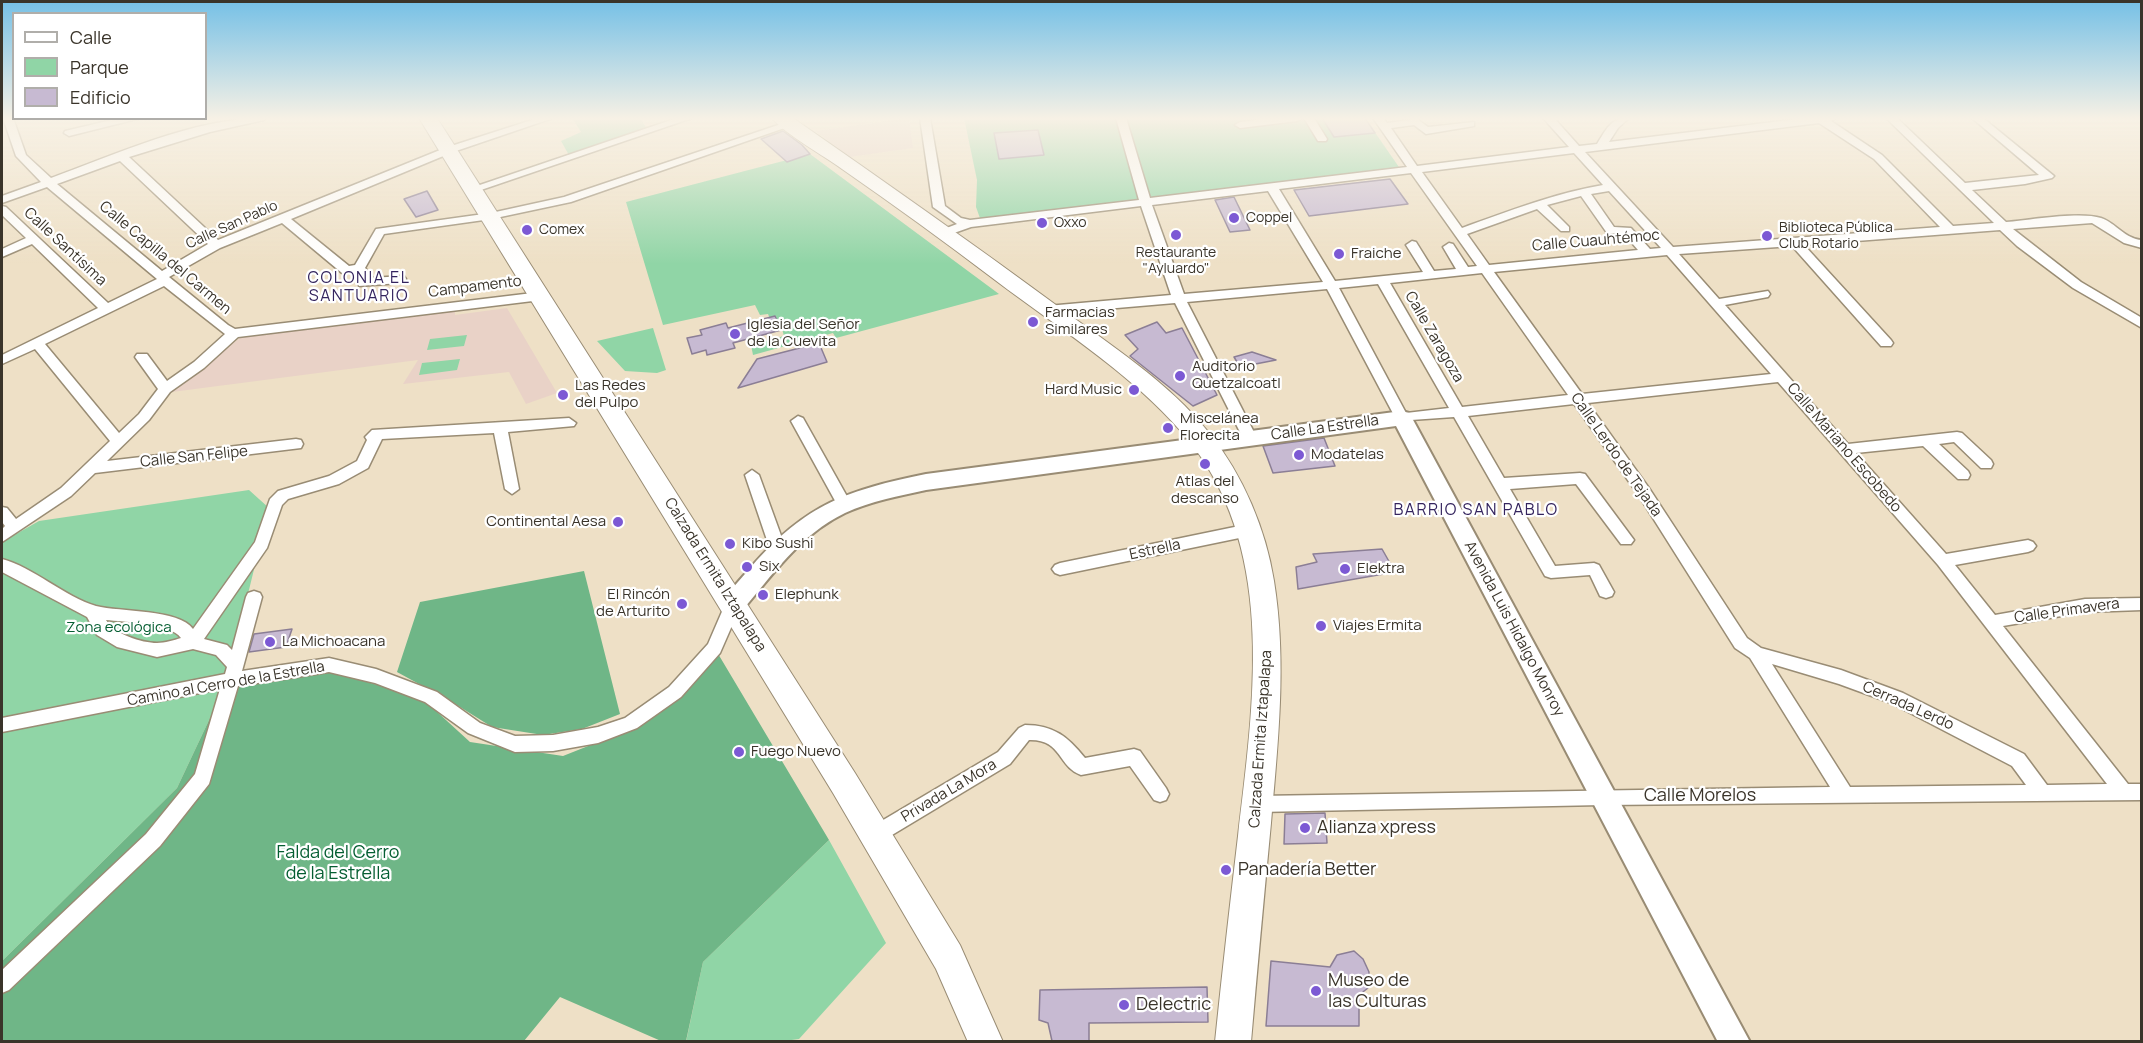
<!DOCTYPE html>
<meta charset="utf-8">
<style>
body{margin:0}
#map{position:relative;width:2143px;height:1043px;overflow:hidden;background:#eee0c6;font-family:Manrope,sans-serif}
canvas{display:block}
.frame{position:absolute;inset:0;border:3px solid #3a342a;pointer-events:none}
.legend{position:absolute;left:12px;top:12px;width:195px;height:108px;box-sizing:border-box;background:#fff;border:2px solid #b0aeaa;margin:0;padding:8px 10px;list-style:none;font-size:18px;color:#3a342a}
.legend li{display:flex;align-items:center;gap:12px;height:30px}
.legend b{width:30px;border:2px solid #b0aeaa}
</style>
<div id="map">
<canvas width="2143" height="1043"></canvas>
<div class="frame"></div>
<ul class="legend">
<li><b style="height:8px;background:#fff"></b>Calle</li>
<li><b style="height:16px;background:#90d5a6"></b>Parque</li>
<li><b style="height:16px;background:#c7bad2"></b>Edificio</li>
</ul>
</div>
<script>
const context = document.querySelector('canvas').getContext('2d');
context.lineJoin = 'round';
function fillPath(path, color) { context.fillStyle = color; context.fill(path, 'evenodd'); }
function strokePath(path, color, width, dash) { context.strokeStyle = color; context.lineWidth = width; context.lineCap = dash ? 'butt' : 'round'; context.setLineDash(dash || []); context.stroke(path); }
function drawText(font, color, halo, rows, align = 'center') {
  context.font = font + ' Manrope,sans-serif'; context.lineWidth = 4.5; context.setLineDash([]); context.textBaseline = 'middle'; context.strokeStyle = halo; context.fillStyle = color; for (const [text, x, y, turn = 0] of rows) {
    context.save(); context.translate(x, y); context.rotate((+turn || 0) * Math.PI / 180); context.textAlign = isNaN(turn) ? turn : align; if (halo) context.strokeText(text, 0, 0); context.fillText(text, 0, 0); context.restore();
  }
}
fillPath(new Path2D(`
 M 909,118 L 913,148 L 850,157 L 815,131 Z
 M 507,308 L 557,393 L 526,404 L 509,372 L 403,384 L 418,360 L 172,392 L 245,334 L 455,309 L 455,315 Z`), '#e9d2c7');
fillPath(new Path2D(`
 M 572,118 L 640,118 L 648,130 L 570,157 L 561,141 L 581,132 Z
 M 964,118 L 1365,118 L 1401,170 L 981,221 L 976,207 L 977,180 Z
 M 810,154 L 999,294 L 836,338 L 833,333 L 753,355 L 751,345 L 784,336 L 781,325 L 773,326 L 768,314 L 760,315 L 755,305 L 663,325 L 626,202 Z
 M 653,328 L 666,370 L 657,373 L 625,371 L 597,341 Z
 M 467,335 L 464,346 L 427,350 L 430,339 Z
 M 460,359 L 457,370 L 419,375 L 422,363 Z
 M 249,490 L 269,508 L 226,684 L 177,788 L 2,961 L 2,542 L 39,521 Z
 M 829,840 L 886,943 L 799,1039 L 777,1042 L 686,1042 L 703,962 Z`), '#90d5a6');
fillPath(new Path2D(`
 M 584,571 L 620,714 L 582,729 L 543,735 L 492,727 L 452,702 L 397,672 L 420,602 Z
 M 714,647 L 829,840 L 703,962 L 686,1041 L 661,1041 L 560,997 L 524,1041 L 2,1042 L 2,961 L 177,788 L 226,684 L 319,667 L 423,699 L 470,742 L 563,756 L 636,727 Z`), '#6fb687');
const building = new Path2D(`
 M 1322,118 L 1365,118 L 1375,133 L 1334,137 Z
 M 1038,130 L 1044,155 L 999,159 L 994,133 Z
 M 783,131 L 802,145 L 810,154 L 787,162 L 761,139 Z
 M 1390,179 L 1408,204 L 1309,216 L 1294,190 Z
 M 427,191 L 438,210 L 416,217 L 404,199 Z
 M 1234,197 L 1250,230 L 1230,232 L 1215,200 Z
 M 775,316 L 781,330 L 733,343 L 735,348 L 707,355 L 706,350 L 692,354 L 687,338 L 702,335 L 700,330 L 726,323 L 728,328 Z
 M 1157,322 L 1166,333 L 1182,328 L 1217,395 L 1193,406 L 1130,356 L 1138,349 L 1125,335 Z
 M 819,343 L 827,362 L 738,388 L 757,359 Z
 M 1252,352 L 1276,360 L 1240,367 L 1234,357 Z
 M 1324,438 L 1335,466 L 1273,473 L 1263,446 Z
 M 1382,549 L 1395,572 L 1298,589 L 1296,567 L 1317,562 L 1313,554 Z
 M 292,629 L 286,647 L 249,652 L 254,634 Z
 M 1325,813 L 1327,843 L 1284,844 L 1285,814 Z
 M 1354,951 L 1363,959 L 1369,972 L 1368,988 L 1359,995 L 1359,1026 L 1266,1026 L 1271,961 L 1330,967 L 1337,955 Z
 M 1207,987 L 1208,1022 L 1089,1023 L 1089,1041 L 1052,1041 L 1048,1023 L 1039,1020 L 1040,990 Z`);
fillPath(building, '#c7bad2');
strokePath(building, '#8b7e95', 1.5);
const street = new Path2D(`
 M 3,118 L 13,118 L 26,155 L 51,178 C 117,154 194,118 265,118 L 264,120 L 210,132 L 129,157 L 218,240 L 445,148 L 538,118 L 553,118 L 453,152 L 291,219 L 349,266 L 355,265 L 376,229 L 491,213 L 564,197 L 787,122 L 791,121 L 796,124 L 571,202 L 491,219 L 384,234 L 365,268 L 370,274 L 370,278 L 404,276 L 406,279 L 404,282 L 400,283 L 359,286 L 356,272 L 342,273 L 282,223 L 220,248 L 169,277 L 228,325 L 235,329 L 541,292 L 547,296 L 541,300 L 238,337 L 204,368 L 170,392 L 149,420 L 107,461 L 296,439 L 301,440 L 303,444 L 301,448 L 95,473 L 71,496 L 2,542 L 2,529 L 5,526 L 2,522 L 2,507 L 7,508 L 16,519 L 61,488 L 110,441 L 35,349 L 2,364 L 2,355 L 98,308 L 32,244 L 2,257 L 2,249 L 26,238 L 2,215 L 2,206 L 6,207 L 108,303 L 157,279 L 47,187 L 2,203 L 2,196 L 41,182 L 16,156 ZM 120,161 L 208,244 L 162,271 L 57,184 ZM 164,286 L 225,334 L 194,362 L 167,381 L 147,354 L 137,354 L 135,357 L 158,389 L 139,414 L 119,433 L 45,344 Z
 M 120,118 L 141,118 L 69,136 L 64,133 L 65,131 Z
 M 677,118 L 692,118 L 478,191 L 474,192 L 468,189 Z
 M 920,118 L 930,118 L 945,206 L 961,218 L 970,220 L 1139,200 L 1116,118 L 1126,118 L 1150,198 L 1407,167 L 1373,118 L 1383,118 L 1387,123 L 1417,119 L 1428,127 L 1474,122 L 1474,126 L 1426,134 L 1414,125 L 1391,128 L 1417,166 L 1569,147 L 1543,118 L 1554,118 L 1579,146 L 1597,144 C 1606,130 1611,117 1629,118 L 1618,128 L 1609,142 L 1806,118 L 1836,118 L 1831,121 L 1882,155 L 1953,226 L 1994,223 L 1886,118 L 1897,118 L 1965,183 L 2039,175 L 1972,118 L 1983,118 L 2054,176 L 2052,178 L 2025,184 L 1972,190 L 2006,222 C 2029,220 2081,211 2101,218 C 2116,223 2125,239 2142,240 L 2142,248 L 2124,243 L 2092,223 L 2013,229 L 2081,282 L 2142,318 L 2142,328 L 2073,288 L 2017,246 L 2000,230 L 1804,245 L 1891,340 L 1893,343 L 1891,346 L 1881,346 L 1792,246 L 1679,254 L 1719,299 L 1768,291 L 1770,294 L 1768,297 L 1725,305 L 1848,444 L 1957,432 L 1962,433 L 1991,460 L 1993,464 L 1991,468 L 1981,468 L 1954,442 L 1939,444 L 1968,471 L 1970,475 L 1968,479 L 1958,479 L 1923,446 L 1856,453 L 1946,554 L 2028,540 L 2033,542 L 2036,546 L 2033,550 L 2028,552 L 1955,565 L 1995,615 L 2085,599 L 2142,598 L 2142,610 L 2085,612 L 2003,626 L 2128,784 L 2142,784 L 2142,800 L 1602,805 L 1258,812 L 1252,810 L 1249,804 L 1252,798 L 1258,796 L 1830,787 L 1750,658 L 1735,648 L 1639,496 L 1574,404 L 1468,416 L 1504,478 L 1580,473 L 1585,474 L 1631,536 L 1634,540 L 1631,544 L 1621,544 L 1576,484 L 1510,489 L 1555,566 L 1594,563 L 1599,565 L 1614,592 L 1612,596 L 1606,598 L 1600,596 L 1590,575 L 1551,578 L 1545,576 L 1454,417 L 1397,421 L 1327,289 L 1187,302 L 1257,438 L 1255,442 L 1245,442 L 1175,303 L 1047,314 L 1041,310 L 1047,306 L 1171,295 L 1141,206 L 971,227 L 954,233 L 952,239 L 944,239 L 944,229 L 957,224 L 933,207 ZM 1819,123 L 1874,159 L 1940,227 L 1673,247 L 1585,152 ZM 1574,153 L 1603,185 C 1555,193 1509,211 1462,228 L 1422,172 ZM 1411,173 L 1477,266 L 1468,267 L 1453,244 L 1449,243 L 1443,247 L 1456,269 L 1434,271 L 1416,242 L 1412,241 L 1406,245 L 1423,272 L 1335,281 L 1279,189 ZM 1268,191 L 1323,282 L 1184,294 L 1152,205 ZM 1609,191 L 1661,248 L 1650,249 L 1631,228 L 1614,227 L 1591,194 ZM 1581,196 L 1607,233 L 1624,234 L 1638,250 L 1489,265 L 1467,234 L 1537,209 L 1561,231 L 1569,231 L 1569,227 L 1547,205 ZM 1667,255 L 1771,374 L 1582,394 L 1494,272 ZM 1482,273 L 1568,395 L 1462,407 L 1390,283 ZM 1378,284 L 1449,408 L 1406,413 L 1339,288 ZM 1778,382 L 1938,565 L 2107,784 L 2047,785 L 2024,754 L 1903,693 L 1841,670 L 1761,648 L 1747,638 L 1649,488 L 1588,403 ZM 1772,664 L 1839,684 L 1891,703 L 2012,766 L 2026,785 L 1850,787 Z
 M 1272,118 L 1302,118 L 1297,121 L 1240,128 L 1235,125 L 1240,122 Z
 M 1304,118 L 1314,118 L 1327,139 L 1326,141 L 1318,141 Z
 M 798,416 L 803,418 L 849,500 L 851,504 L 849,508 L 839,508 L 791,421 Z
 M 569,418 L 576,423 L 574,426 L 508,432 L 519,489 L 512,494 L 505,489 L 494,433 L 382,439 L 368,468 L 339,484 L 288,499 L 282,505 L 267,548 L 204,639 L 227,645 L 232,650 L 246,597 L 248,593 L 254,591 L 260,593 L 262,597 L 242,671 L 329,658 L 376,669 L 437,692 L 480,723 L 515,736 L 553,735 L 598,727 L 625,718 L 669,687 L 708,644 L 727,600 L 733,599 L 739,600 L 741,605 L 720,653 L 681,697 L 637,728 L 598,743 L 553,751 L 515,752 L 468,733 L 425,702 L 375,683 L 329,672 L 238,686 L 209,784 L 160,846 L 9,990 L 2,993 L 2,970 L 146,834 L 195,774 L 220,689 L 2,732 L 2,718 L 225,674 L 227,667 L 216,655 L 193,649 L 157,657 L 117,647 L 97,635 L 87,617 L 2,572 L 2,559 C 33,567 65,597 96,606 C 120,612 179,609 193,629 L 255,542 L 270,499 L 278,491 L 329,476 L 357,461 L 367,440 L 365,437 L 372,430 ZM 106,620 C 123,622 171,623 181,638 C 174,640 165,643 157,643 C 142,643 114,634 106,620 Z
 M 752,470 L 759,475 L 787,552 L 784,556 L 774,556 L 771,552 L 745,475 Z
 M 1249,524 L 1254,526 L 1257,530 L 1254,534 L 1249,536 L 1060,575 L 1055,573 L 1052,569 L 1055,565 L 1060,563 Z
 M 1025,725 C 1054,725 1068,737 1085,758 L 1134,749 L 1140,751 L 1166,788 L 1169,794 L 1166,800 L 1160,802 L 1154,800 L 1130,766 L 1081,775 C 1058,767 1062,739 1029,740 L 1010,764 L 882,841 L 875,844 L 868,841 L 866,835 L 868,829 L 998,752 L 1019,728 Z`);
const secondary = new Path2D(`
 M 1402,411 L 1409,413 L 1412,418 L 1750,1042 L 1718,1042 L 1396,426 L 926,490 C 899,496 871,501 845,513 C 801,534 772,575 741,612 L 733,615 L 725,612 L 721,605 C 729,590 742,578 752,566 C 806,504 848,490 926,474 Z`);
const primary = new Path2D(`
 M 419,118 L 437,118 L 855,773 L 960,945 L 1003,1042 L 968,1042 L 936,969 L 833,793 Z
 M 772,118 L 793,118 C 881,179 969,241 1056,305 C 1110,345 1168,381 1210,434 C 1243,475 1266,530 1274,581 C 1287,662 1278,743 1271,823 C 1264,896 1257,969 1251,1042 L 1215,1042 C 1222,973 1230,904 1238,836 C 1253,708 1277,556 1193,446 C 1142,380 1061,330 995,280 C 945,242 894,205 842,169 C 823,155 786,135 772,118 Z`);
strokePath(street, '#998c74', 3);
strokePath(secondary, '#998c74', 4);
strokePath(primary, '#998c74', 2);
fillPath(street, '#fff');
fillPath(secondary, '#fff');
fillPath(primary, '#fff');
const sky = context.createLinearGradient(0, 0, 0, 264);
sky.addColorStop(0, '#75c0e6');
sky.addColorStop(0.45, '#f7f1e5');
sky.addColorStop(1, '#f7f1e500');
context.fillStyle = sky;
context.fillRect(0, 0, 2143, 264);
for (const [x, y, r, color] of [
 [1234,218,6,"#7c59d4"],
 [1042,223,6,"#7c59d4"],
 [527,230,6,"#7c59d4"],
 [1176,235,6,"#7c59d4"],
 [1767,236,6,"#7c59d4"],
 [1339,254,6,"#7c59d4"],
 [1033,322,6,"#7c59d4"],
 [735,334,6,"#7c59d4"],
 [1180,376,6,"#7c59d4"],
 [1134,390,6,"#7c59d4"],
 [563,395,6,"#7c59d4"],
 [1168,428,6,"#7c59d4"],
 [1299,455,6,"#7c59d4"],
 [1205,464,6,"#7c59d4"],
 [618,522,6,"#7c59d4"],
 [730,544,6,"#7c59d4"],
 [747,567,6,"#7c59d4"],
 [1345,569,6,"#7c59d4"],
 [763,595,6,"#7c59d4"],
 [682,604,6,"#7c59d4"],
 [1321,626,6,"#7c59d4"],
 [270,642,6,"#7c59d4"],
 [739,752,6,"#7c59d4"],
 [1305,828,6,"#7c59d4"],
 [1226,870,6,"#7c59d4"],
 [1316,991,6,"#7c59d4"],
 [1124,1005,6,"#7c59d4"]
]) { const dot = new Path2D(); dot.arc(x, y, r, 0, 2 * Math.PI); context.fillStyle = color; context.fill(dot); strokePath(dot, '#fff', 2); }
drawText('14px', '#3a342a', '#fff', [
 ["Coppel",1246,218],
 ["Oxxo",1054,223],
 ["Biblioteca Pública",1779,228],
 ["Club Rotario",1779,244],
 ["Comex",539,230],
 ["Restaurante",1176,253,"center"],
 ["\"Ayluardo\"",1176,269,"center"]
], 'left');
drawText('14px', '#3a342a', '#fff', [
 ["Calle San Pablo",232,225,-24]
]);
drawText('15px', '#3a342a', '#fff', [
 ["Calle Cuauhtémoc",1596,241,-5],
 ["Calle Santísima",65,247,43],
 ["Calle Capilla del Carmen",165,258,40],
 ["Campamento",475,287,-7],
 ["Calle Zaragoza",1434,337,60],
 ["Calle La Estrella",1325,428,-8],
 ["Calle Mariano Escobedo",1844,448,49],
 ["Calle Lerdo de Tejada",1616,455,55],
 ["Calle San Felipe",194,457,-6],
 ["Estrella",1155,550,-12],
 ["Calzada Ermita Iztapalapa",715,575,58],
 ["Calle Primavera",2067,611,-8],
 ["Avenida Luis Hidalgo Monroy",1514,629,62],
 ["Camino al Cerro de la Estrella",226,684,-10],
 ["Cerrada Lerdo",1908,706,24],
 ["Calzada Ermita Iztapalapa",1261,739,-86],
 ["Privada La Mora",949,791,-31]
]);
drawText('15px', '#3a342a', '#fff', [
 ["Fraiche",1351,254],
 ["Farmacias",1045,313],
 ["Similares",1045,330],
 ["Iglesia del Señor",747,325],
 ["de la Cuevita",747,342],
 ["Auditorio",1192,367],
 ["Quetzalcoatl",1192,384],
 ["Las Redes",575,386],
 ["del Pulpo",575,403],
 ["Hard Music",1122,390,"right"],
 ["Miscelánea",1180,419],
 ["Florecita",1180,436],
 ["Modatelas",1311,455],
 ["Atlas del",1205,482,"center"],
 ["descanso",1205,499,"center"],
 ["Continental Aesa",606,522,"right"],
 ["Kibo Sushi",742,544],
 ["Six",759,567],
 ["Elektra",1357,569],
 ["El Rincón",670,595,"right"],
 ["de Arturito",670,612,"right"],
 ["Elephunk",775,595],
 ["Viajes Ermita",1333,626],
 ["La Michoacana",282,642],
 ["Fuego Nuevo",751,752]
], 'left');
drawText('15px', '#055e32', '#fff', [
 ["Zona ecológica",119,628]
]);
context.letterSpacing = '1.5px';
drawText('16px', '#34245e', '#fff', [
 ["COLONIA EL",359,279],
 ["SANTUARIO",359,297],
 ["BARRIO SAN PABLO",1476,511]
]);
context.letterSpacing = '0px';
drawText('18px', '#3a342a', '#fff', [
 ["Calle Morelos",1700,796]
]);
drawText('18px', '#3a342a', '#fff', [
 ["Alianza xpress",1317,828],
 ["Panadería Better",1238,870],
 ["Museo de",1328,981],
 ["las Culturas",1328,1002],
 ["Delectric",1136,1005]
], 'left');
drawText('18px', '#055e32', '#fff', [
 ["Falda del Cerro",338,853],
 ["de la Estrella",338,874]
]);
</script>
